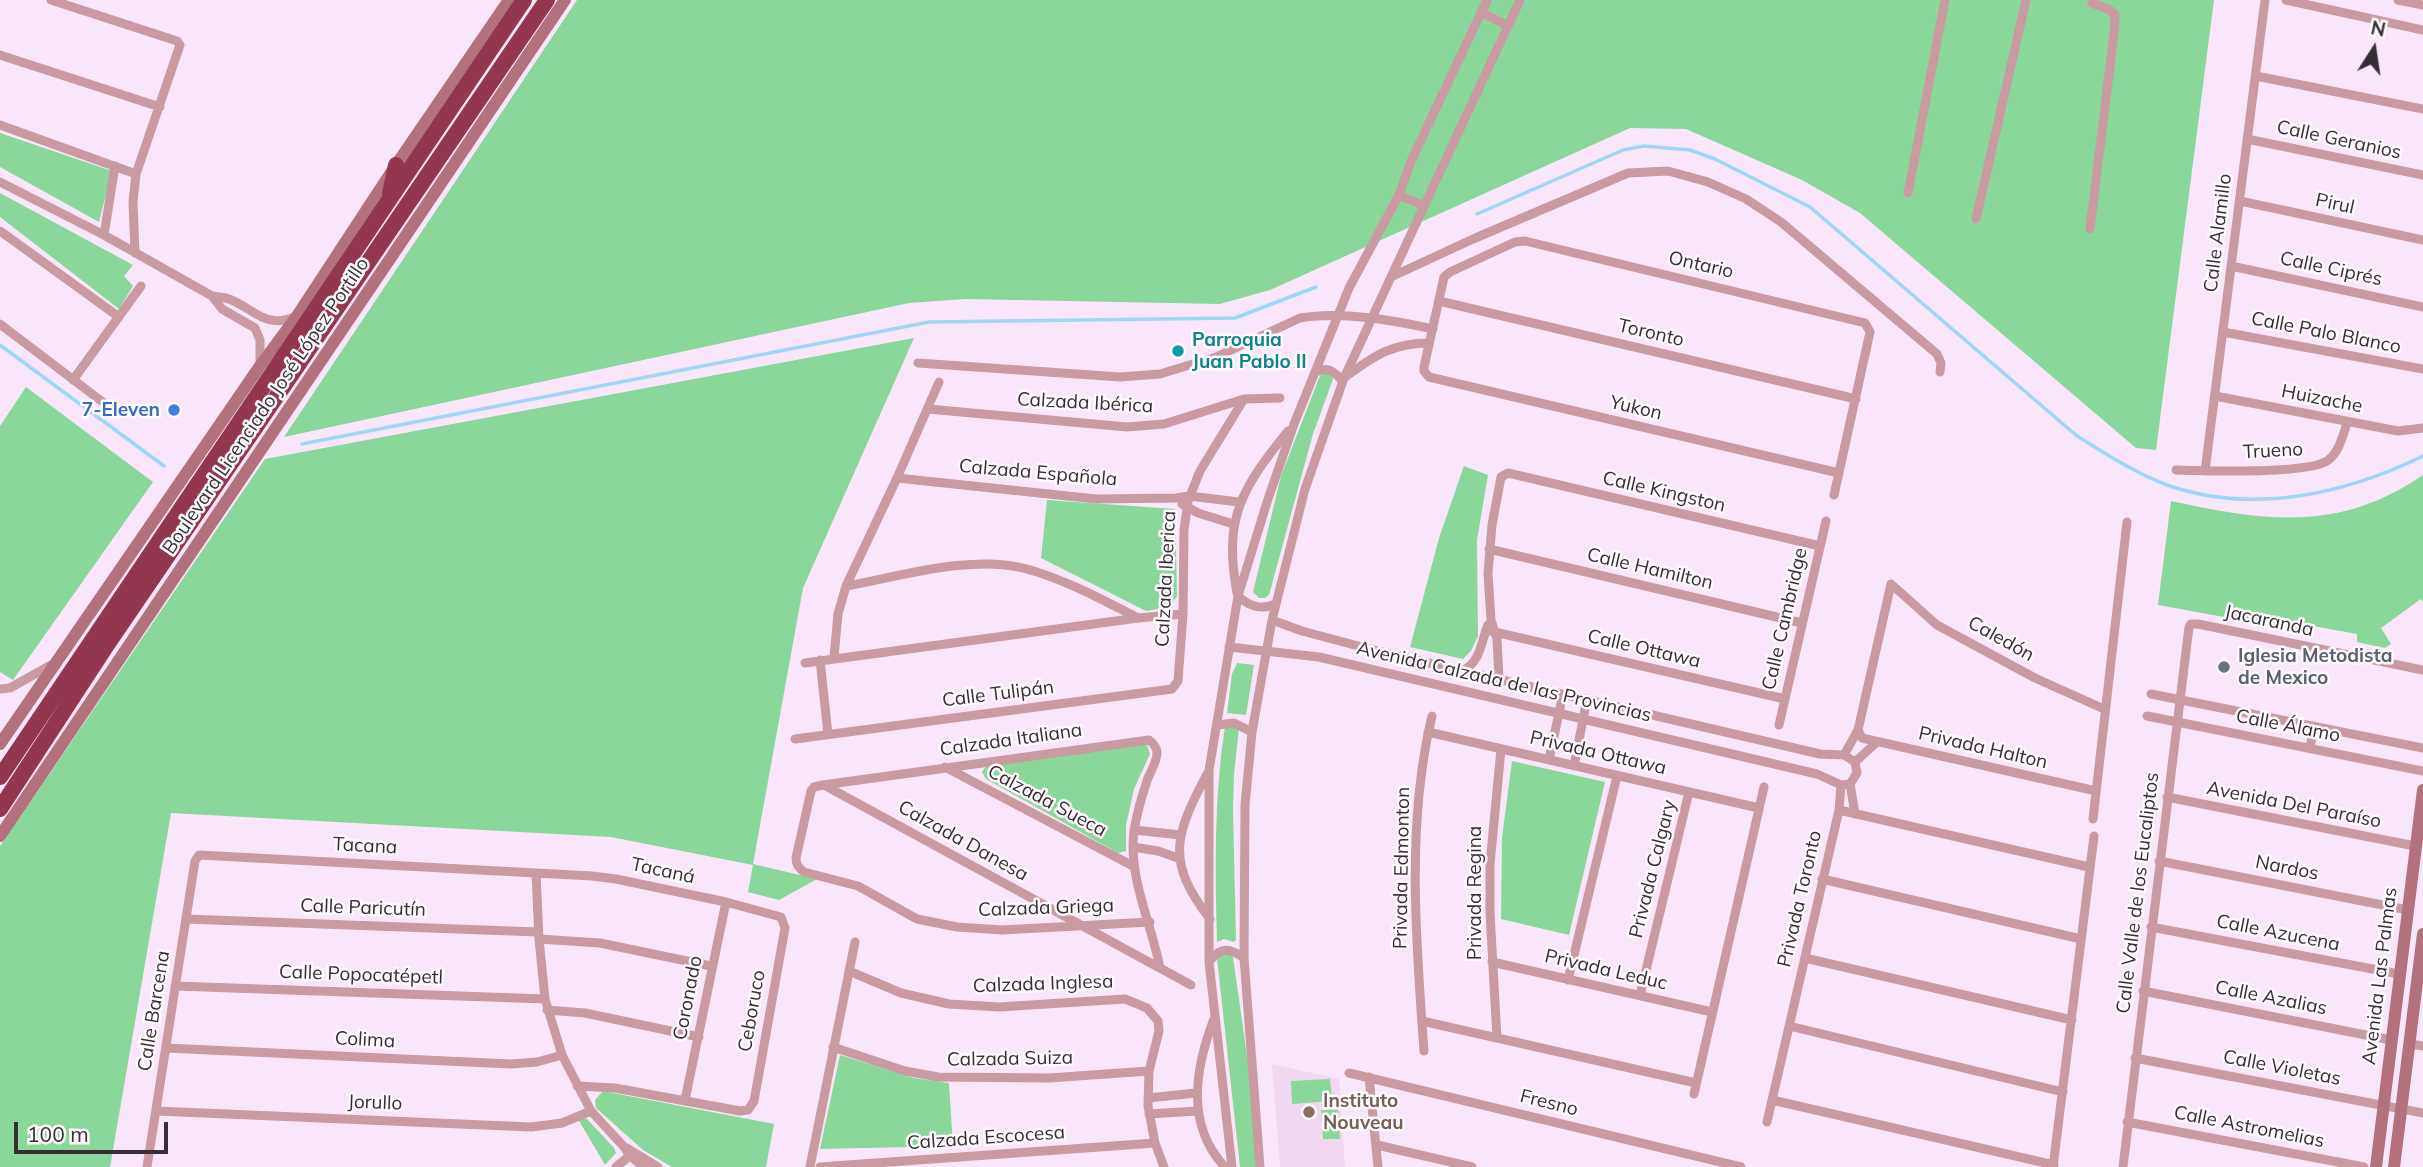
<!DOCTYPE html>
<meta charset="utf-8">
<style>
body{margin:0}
#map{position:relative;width:2423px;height:1167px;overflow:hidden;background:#fae6fa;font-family:Mulish,sans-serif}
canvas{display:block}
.north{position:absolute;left:2339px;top:14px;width:70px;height:70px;-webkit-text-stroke:5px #fdf9fd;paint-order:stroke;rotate:12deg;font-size:19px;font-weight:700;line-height:28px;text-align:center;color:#352e35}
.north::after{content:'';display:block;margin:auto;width:24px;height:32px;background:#352e35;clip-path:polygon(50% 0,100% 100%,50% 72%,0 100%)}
.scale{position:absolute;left:14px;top:1122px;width:154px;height:32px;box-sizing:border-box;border:4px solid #352e35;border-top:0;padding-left:9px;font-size:21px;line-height:24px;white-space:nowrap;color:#352e35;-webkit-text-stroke:5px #fdf9fd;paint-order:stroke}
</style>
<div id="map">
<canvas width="2423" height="1167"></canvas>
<div class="north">N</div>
<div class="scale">100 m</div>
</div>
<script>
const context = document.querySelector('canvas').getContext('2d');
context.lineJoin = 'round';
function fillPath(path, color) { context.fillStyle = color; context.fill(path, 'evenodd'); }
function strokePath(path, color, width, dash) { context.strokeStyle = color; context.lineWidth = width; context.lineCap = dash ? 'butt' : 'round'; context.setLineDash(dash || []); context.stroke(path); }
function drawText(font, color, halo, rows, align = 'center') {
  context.font = font + ' Mulish,sans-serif'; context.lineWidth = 5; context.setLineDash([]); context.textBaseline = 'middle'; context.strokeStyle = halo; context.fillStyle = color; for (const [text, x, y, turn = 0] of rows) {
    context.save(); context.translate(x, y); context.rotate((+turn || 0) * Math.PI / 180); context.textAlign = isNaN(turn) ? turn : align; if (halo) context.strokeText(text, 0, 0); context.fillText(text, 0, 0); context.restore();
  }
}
fillPath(new Path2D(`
 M 1272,1064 L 1339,1079 L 1345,1167 L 1280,1167 Z`), '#f1d8f0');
fillPath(new Path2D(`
 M 577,0 L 2214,0 L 2156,450 L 2136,448 L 1860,213 L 1802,180 L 1686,129 L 1630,128 L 1270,290 L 1220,304 L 965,299 L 909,303 L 284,437 Z
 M 0,133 L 112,171 L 99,222 L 0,167 Z
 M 0,193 L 133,265 L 124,276 L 133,286 L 119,309 L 0,217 Z
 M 914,338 L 803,588 L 753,864 L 817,879 L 779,900 L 748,892 L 753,865 L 611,837 L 171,813 L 110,1167 L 0,1167 L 0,846 L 265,459 Z
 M 1323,372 L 1331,374 L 1333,379 L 1313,434 L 1269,595 L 1265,598 L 1259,598 L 1253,592 L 1281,476 L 1319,378 Z
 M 26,387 L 153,482 L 13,680 L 0,672 L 0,426 Z
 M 1464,466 L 1488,475 L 1477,540 L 1478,636 L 1471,651 L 1463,659 L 1410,647 L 1439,538 Z
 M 2423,475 L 2423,602 L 2421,599 L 2381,628 L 2391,644 L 2385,648 L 2357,642 L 2357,634 L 2313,626 L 2312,633 L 2158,605 L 2171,501 C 2265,521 2338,533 2423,475 Z
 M 1047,500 L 1175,509 L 1177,596 L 1170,607 L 1146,611 L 1041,558 Z
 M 1237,663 L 1254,665 L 1246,715 L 1227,713 L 1232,674 Z
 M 1225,726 L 1239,728 L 1234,774 L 1233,808 L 1236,940 L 1234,942 L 1224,939 L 1217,942 C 1215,870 1214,797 1225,726 Z
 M 1144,743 L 1148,747 L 1150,754 L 1134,789 L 1126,825 L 1126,851 L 1118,853 L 986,779 L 982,772 L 986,766 Z
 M 1512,761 L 1605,782 L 1569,935 L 1501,919 L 1502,838 Z
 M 1219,953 L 1231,954 L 1233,957 L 1250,1077 L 1256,1167 L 1240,1167 L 1217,958 Z
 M 840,1055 L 914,1078 L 949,1083 L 953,1146 L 820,1149 Z
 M 1330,1079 L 1332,1101 L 1292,1104 L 1291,1081 Z
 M 603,1091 L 774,1124 L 766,1167 L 672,1167 L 643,1150 L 596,1108 L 595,1100 Z
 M 1338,1109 L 1340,1139 L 1323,1139 L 1321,1110 Z
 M 578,1119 L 587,1119 L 614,1148 L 616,1153 L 605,1165 Z`), '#8ad79b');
strokePath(new Path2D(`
 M 1477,214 L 1623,150 L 1644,146 L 1690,150 L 1715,159 L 1810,207 L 2077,436 C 2106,454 2135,473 2167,485 C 2253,515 2345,494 2423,456
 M 0,345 L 164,466
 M 302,444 L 929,322 L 1235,318 L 1316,287`), '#9ed6f9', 3.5);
strokePath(new Path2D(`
 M 51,0 L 177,41 L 180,45 L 136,174 L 133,202 L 135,253
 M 2286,0 L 2423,30
 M 2398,0 L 2423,5
 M 1481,12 L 1508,26
 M 0,55 L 160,107
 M 2256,76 L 2423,109
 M 0,125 L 136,174
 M 2247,139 L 2423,175
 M 0,182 L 104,235 L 212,296 C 218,297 224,297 229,299 C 255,309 264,329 295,317
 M 1908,193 L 1945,0
 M 1399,195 L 1424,206
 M 2240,201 L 2423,240
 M 1976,219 L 2026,0
 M 2090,229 L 2115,25 L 2115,14 L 2108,9 L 2092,3 L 2093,0
 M 0,231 L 119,317
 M 104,235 L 115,166
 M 2231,266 L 2423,307
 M 1391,277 L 1473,239 L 1628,173 L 1668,171 L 1708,182 L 1746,199 L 1781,222 L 1937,354 L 1941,363 L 1940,372
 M 212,296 L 222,309 L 255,328 L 260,340 L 260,365
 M 1439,301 L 1856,399
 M 0,324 L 104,403
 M 2223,332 L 2423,369
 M 918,363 L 1120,377 L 1160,374 L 1216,357 L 1300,318 C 1343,311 1391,320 1433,329
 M 1316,372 C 1327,366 1335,371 1342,381
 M 1345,377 C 1374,356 1392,343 1429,343
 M 73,380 L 141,286
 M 2215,396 L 2398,431 L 2423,428
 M 928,409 L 1127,427 L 1164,424 L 1244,399 L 1280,398
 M 2176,470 C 2205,471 2306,474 2327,461 C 2339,453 2343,435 2347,423
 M 2205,471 L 2265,0
 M 897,478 L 1096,499 L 1176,498 L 1189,496 L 1239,502
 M 1834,495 L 1870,332 L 1865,323 L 1525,241 L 1515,242 L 1450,272 L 1444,277 L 1424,367 L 1424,371 L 1429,377 L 1839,473
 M 1182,504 L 1198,513 L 1233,524
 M 1489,549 L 1802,623
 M 846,586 C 902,576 972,554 1027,569 C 1066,580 1101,599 1136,617
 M 1237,593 C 1223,517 1242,488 1288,431
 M 1238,596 C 1250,607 1261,610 1276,604
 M 1486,630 L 1785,699
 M 1229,647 L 1319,657 L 1817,774 L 1841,785 L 1850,784 L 1857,773 L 1855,762 L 1844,755 L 1820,754 L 1377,651 L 1302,631 L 1272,620
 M 834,657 L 838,614 L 846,586 L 897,478 L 939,382
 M 820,660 L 828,734
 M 805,663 L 1138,618 L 1183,614
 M 1464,670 C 1481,661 1481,641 1488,625
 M 1499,679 L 1497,639 L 1491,620 L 1488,573 L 1492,525 L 1501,477 L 1508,473 L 1820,546
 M 0,689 L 10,688 L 51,665
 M 2151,694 L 2423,748
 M 2147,716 L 2423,771
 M 1217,725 L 1234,723 L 1252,732
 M 1779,725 L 1826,521
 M 1428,732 L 1759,808
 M 795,739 L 1172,689 L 1178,681 L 1183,614 L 1184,530 L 1188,501 L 1200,471 L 1244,399
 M 2310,748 L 2314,726
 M 1844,755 L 1858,730
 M 1549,760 L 1563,694
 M 1855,762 L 1877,742
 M 1574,766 L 1587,699
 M 945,767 L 1133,866
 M 1207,774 C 1175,835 1165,861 1210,919
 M 1850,784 L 1855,814
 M 824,785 L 1191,985
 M 2096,791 L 1862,738 L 1858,730 L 1891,584 L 1937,625 L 2035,678 L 2104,709
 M 2167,797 L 2415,846
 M 1839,810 L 2089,867
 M 2093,819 L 2127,522
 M 1134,830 L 1181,835
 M 1133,847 L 1158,851 L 1178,858
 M 2159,861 L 2408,910
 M 536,873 L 539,939 L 545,999 L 562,1055 L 591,1111 L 625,1148 L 630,1156 L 644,1167
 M 1822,879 L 2081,939
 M 186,919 L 538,932
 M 1150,922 L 1002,930 L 957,927 L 917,919 L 858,886 L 804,872 C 799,868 796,865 796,858 L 811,791 L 814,787 L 823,785 L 1149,740 C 1153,743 1157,747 1157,753 C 1157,761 1151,771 1148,778 C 1142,795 1137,813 1134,831 C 1128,877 1151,922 1160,968
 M 2151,927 L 2399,974
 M 539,939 L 600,943 L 711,966
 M 1805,958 L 2072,1020
 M 1209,962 C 1220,947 1229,947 1244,958
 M 1492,962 L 1712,1012
 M 849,971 L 901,993 L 949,1004 L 999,1007 L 1125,999 L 1147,1008 L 1158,1021 L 1159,1031 L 1149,1071 L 1148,1106 L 1155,1143 L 1164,1167
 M 1568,980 L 1617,776
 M 175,986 L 545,999
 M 2143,991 L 2391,1040
 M 1640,995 L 1689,792
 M 547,1010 L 585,1013 L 699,1037
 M 1214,1019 C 1195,1068 1185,1125 1225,1167
 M 1422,1021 L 1696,1083
 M 1789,1026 L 2063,1092
 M 1497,1038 L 1490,913 L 1490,864 L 1501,749
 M 2410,1044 L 2423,1046
 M 833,1047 L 905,1071 L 938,1077 L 1049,1078 L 1149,1071
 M 166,1048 L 511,1064 L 537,1062 L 562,1055
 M 1424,1051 C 1416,942 1406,823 1432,716
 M 2135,1058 L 2423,1113
 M 1349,1073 L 1741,1167
 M 1369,1077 L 1378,1167
 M 1694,1094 L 1764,787
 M 1148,1098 L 1196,1093
 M 685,1100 L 726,902
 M 1772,1100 L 2054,1165
 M 156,1111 L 531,1127 L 562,1123 L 591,1111
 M 1149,1114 L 1197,1111
 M 1767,1122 L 1839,810 L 1841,785
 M 2127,1122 L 2364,1167
 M 1377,1145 L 1472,1167
 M 627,1148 L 658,1167
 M 147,1167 L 195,861 L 199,855 L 592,876 L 616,879 L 726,902 L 781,917 L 785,928 L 754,1101 L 748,1110 L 740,1111 L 615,1088 L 577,1086
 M 616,1167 L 633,1153
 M 810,1167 L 855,942
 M 820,1167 L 1155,1143
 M 1232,1167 L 1209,962 L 1209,770 L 1238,596 L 1268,499 L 1294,424 L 1349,288 L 1399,195 L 1412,159 L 1487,0
 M 1260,1167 L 1244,958 L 1245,805 L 1252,732 L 1272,620 L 1305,489 L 1344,378 L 1520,0
 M 2053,1167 L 2094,836
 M 2123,1167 L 2189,627 L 2191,624 L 2198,624 L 2423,670`), '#c99aa2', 9);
strokePath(new Path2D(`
 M 0,744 L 260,366 L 297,316 L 396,165 L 509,0
 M 0,836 L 565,0
 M 2376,1167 L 2423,790
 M 2394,1167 L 2423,934`), '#b3717e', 12);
strokePath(new Path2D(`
 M 390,194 L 396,165
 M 0,777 L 524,0
 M 0,809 L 107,645 L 547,0`), '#93364f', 16);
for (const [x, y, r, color] of [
 [1178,351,7,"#0f9aa8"],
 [174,410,7,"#3f7fe0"],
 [2224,667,7,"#6b7280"],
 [1309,1112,7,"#8d6e63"]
]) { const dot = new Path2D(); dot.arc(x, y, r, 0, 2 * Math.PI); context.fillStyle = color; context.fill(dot); strokePath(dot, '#fdf9fd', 2.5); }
drawText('19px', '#352e35', '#fdf9fd', [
 ["Calle Geranios",2339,140,12],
 ["Pirul",2335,204,12],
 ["Calle Alamillo",2218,233,-83],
 ["Ontario",1701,265,13],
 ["Calle Ciprés",2331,269,12],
 ["Toronto",1651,333,13],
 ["Calle Palo Blanco",2326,333,11],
 ["Huizache",2322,399,11],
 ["Calzada Ibérica",1085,403,3],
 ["Boulevard Licenciado José López Portillo",266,406,-56],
 ["Yukon",1636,408,13],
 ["Trueno",2273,451,-3],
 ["Calzada Española",1038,473,5],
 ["Calle Kingston",1664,492,13],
 ["Calle Hamilton",1650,569,13],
 ["Calzada Iberica",1166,579,-87],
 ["Calle Cambridge",1785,619,-77],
 ["Jacaranda",2269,621,12],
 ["Caledón",2001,639,29],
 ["Calle Ottawa",1644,649,13],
 ["Avenida Calzada de las Provincias",1504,682,13],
 ["Calle Tulipán",998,694,-7],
 ["Calle Álamo",2288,726,11],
 ["Calzada Italiana",1011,740,-8],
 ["Privada Halton",1983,748,13],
 ["Privada Ottawa",1598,753,13],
 ["Calzada Sueca",1047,801,28],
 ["Avenida Del Paraíso",2294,805,11],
 ["Calzada Danesa",963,841,29],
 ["Tacana",365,846,3],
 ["Privada Edmonton",1402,868,-89],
 ["Nardos",2287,868,11],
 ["Privada Calgary",1653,869,-76],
 ["Tacaná",663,871,12],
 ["Privada Regina",1475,893,-90],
 ["Calle Valle de los Eucaliptos",2138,893,-83],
 ["Privada Toronto",1800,899,-77],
 ["Calle Paricutín",363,908,2],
 ["Calzada Griega",1046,908,-2],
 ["Calle Azucena",2278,933,11],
 ["Privada Leduc",1606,970,13],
 ["Calle Popocatépetl",361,975,2],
 ["Avenida Las Palmas",2380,976,-83],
 ["Calzada Inglesa",1043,984,-2],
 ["Coronado",688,998,-79],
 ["Calle Azalias",2271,998,11],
 ["Calle Barcena",154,1011,-81],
 ["Ceboruco",752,1011,-80],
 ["Colima",365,1040,3],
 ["Calzada Suiza",1010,1059,-1],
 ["Calle Violetas",2282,1068,11],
 ["Jorullo",375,1103,2],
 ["Fresno",1549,1103,14],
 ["Calle Astromelias",2249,1127,11],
 ["Calzada Escocesa",986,1138,-4]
]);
drawText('bold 19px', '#0d838f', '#fdf9fd', [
 ["Parroquia",1192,340],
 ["Juan Pablo II",1192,362]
], 'left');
drawText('bold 19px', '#366cbe', '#fdf9fd', [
 ["7-Eleven",160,410]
], 'right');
drawText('bold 19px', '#5b616d', '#fdf9fd', [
 ["Iglesia Metodista",2238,656],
 ["de Mexico",2238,678]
], 'left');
drawText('bold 19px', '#785e54', '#fdf9fd', [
 ["Instituto",1323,1101],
 ["Nouveau",1323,1123]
], 'left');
</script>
